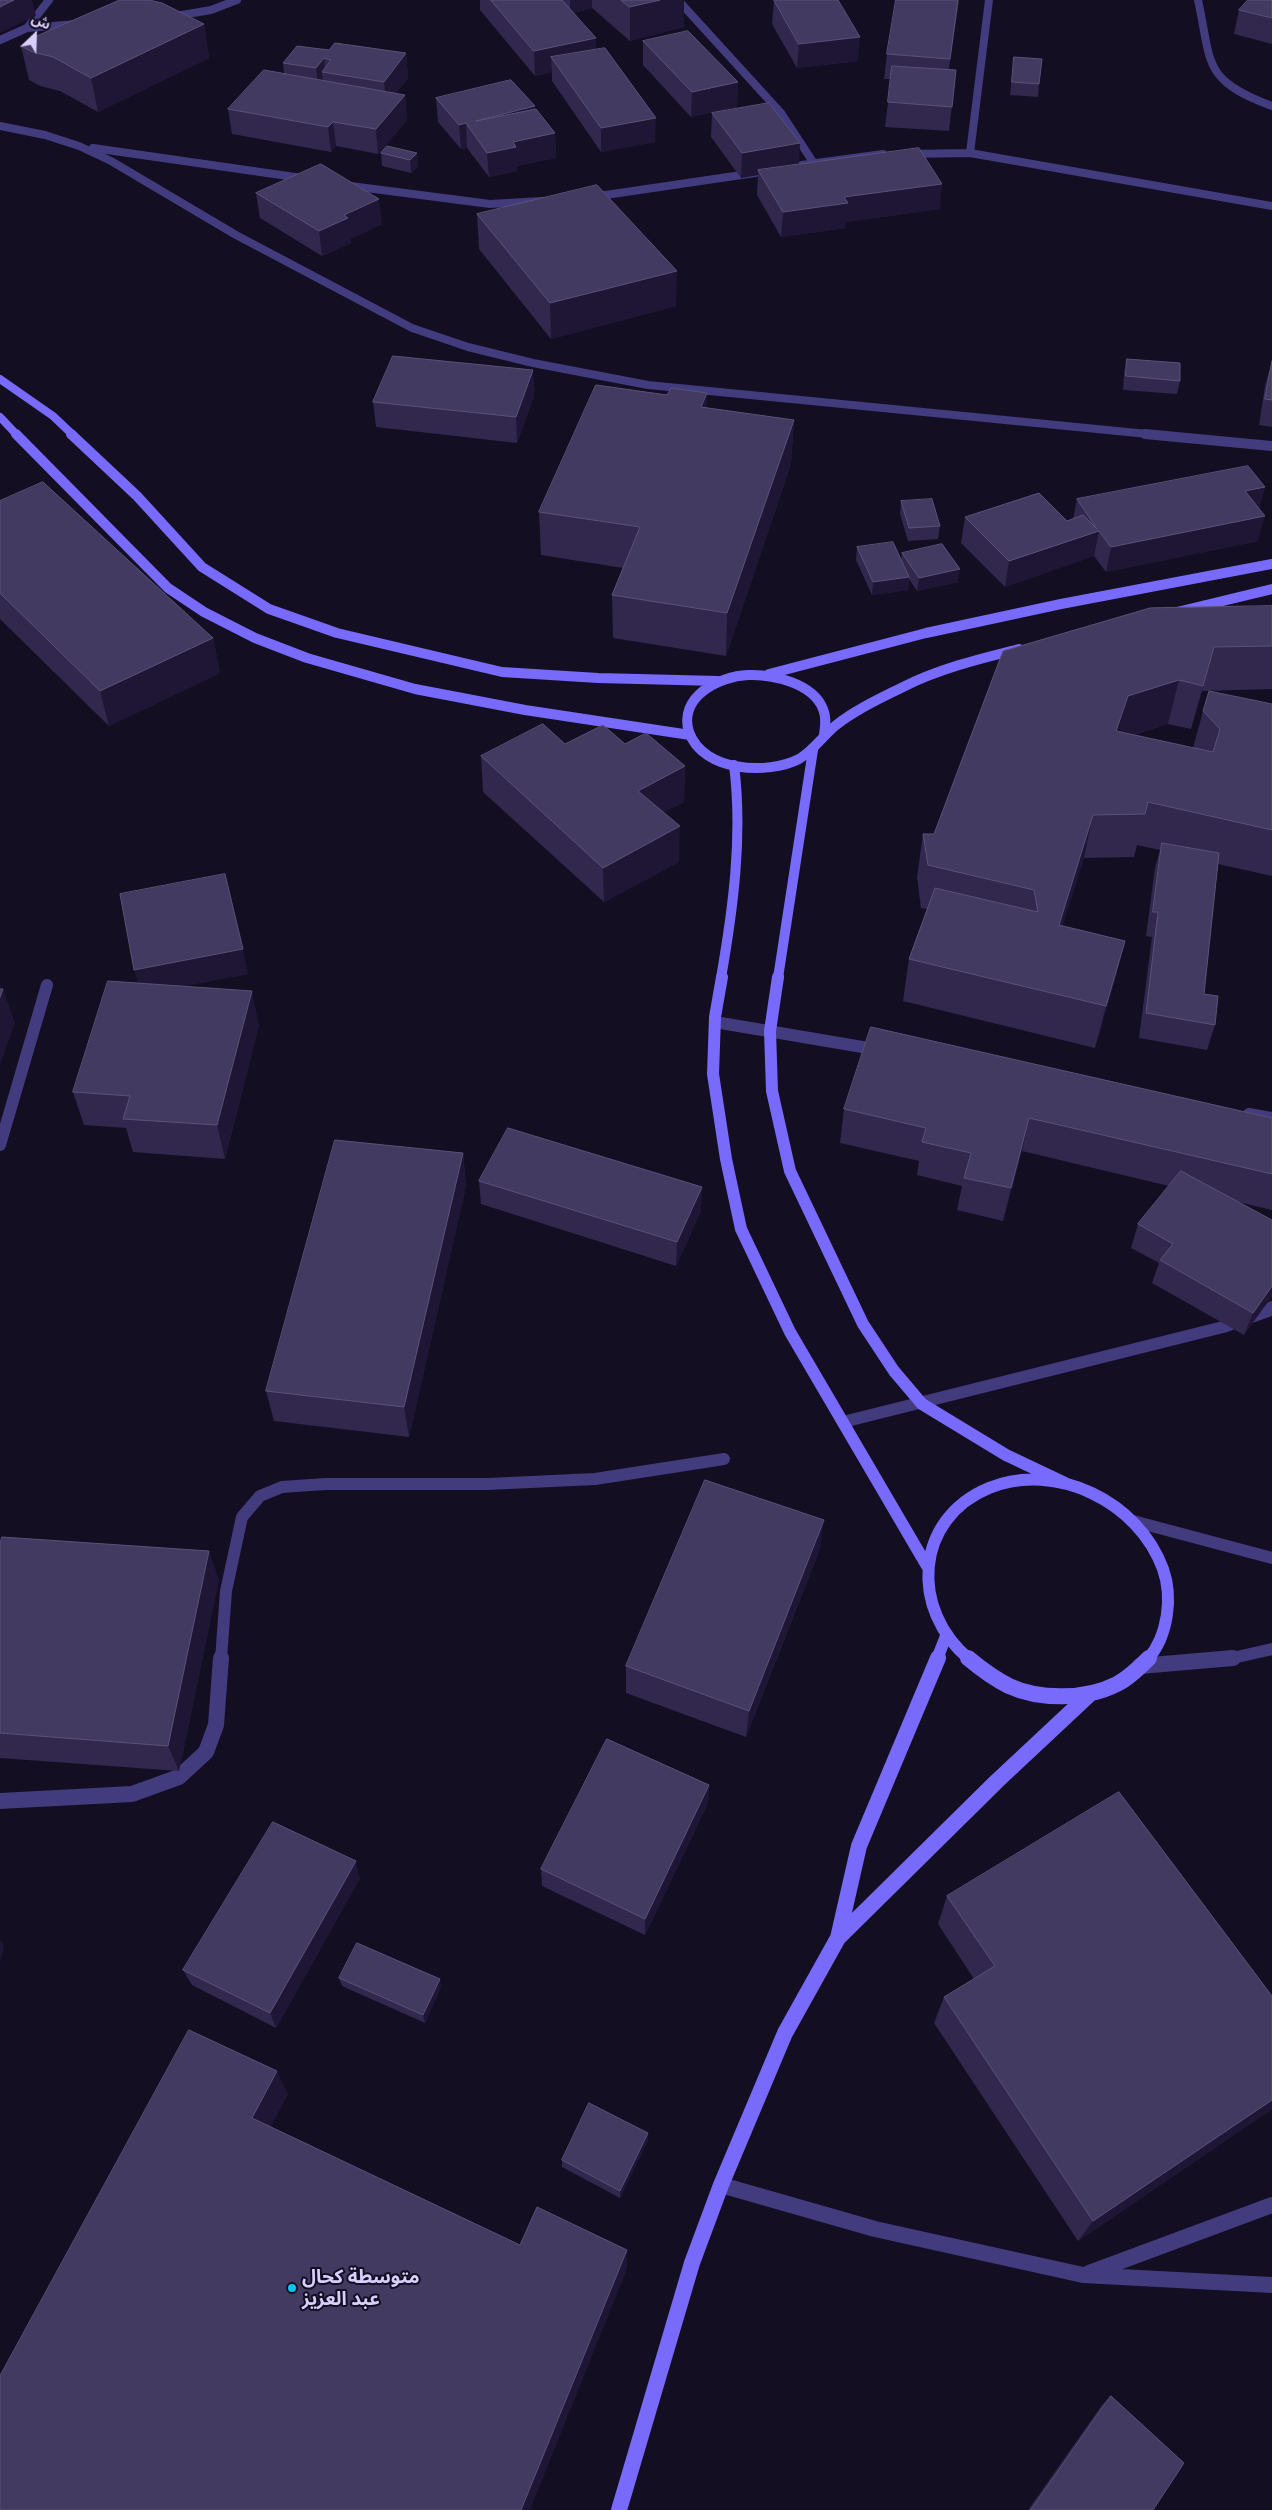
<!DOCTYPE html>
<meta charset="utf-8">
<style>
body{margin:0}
#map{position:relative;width:1272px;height:2510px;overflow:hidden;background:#130e21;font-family:Ubuntu,"Noto Sans Arabic",sans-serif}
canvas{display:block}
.north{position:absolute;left:10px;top:10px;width:50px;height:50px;-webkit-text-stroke:4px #130e21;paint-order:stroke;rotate:24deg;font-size:14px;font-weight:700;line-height:20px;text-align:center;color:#d8cffd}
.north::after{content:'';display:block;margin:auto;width:18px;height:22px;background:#d8cffd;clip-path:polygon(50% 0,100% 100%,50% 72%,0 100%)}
</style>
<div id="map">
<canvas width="1272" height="2510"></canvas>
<div class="north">ش</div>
</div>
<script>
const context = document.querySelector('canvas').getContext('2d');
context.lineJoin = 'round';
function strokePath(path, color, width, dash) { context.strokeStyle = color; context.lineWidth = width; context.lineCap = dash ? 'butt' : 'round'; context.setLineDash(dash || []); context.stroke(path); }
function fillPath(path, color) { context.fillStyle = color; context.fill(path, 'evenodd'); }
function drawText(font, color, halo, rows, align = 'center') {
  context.font = font + ' Ubuntu,"Noto Sans Arabic",sans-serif'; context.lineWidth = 4; context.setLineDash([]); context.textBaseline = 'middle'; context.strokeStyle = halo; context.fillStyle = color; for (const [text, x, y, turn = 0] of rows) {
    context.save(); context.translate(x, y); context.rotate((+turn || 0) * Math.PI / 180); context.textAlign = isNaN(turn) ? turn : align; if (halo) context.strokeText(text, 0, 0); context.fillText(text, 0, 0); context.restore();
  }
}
strokePath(new Path2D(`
 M 678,0 L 781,113 L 813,162
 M 1198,0 C 1212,64 1202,80 1272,106
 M 170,17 L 211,10 L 237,0
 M 27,28 L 49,0
 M 0,40 L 27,28 L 77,24
 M 0,126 L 45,135 L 79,146 L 111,161 L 236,235 L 412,328 L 468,347 L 533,363 L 648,385 L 1158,435
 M 93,148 L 309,179
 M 970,153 L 989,0
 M 906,154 L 970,153 L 1272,206
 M 787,167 L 883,154
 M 343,185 L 490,204 L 542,201
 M 592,197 L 755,173`), '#423b7e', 8);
strokePath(new Path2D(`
 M 1145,434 L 1272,446`), '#423b7e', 10);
strokePath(new Path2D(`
 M 715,1022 L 880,1050
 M 1249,1114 L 1272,1118
 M 0,1145 L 47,985
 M 843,1422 L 1223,1327 L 1268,1311 L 1272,1307
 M 1133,1521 L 1272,1558
 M 221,1659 L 226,1591 L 242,1517 L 260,1496 L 282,1487 L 325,1484 L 488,1484 L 595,1479 L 724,1459
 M 1228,1659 L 1272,1649`), '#423b7e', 12);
strokePath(new Path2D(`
 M 1140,1666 L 1233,1658
 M 0,1801 L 132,1794 L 179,1777 L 206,1752 L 216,1725 L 221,1658
 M 721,2185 L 875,2229 L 1083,2275 L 1272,2285
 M 1089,2273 L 1272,2205`), '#423b7e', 16);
strokePath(new Path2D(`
 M 0,379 L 53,416 L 73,435
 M 0,417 L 17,435`), '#786afa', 8);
strokePath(new Path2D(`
 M 16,434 L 168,588 L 204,612 L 255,638 L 307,658 L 415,689 L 525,710 L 690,735
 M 71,434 L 137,496 L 202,567 L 269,609 L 337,633 L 502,672 L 598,678 L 718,681
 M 1177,612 L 1272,589
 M 769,674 L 926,633 L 1061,604 L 1272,564
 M 824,735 C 825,726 827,718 823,709 C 813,683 772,674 748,675 C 719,676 678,697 689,732 C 703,772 768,775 799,759 C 813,751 823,736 835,726 C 855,710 879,699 901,688 C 938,669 979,659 1019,649
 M 721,978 C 733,909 743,836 734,765
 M 778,978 L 813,750`), '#786afa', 10);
strokePath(new Path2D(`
 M 722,977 L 715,1017 L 713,1074 L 726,1159 L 741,1229 L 790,1332 L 927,1566
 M 778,977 L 770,1031 L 772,1091 L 790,1171 L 863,1324 L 894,1371 L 922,1404 L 1006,1455 L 1065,1483
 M 937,1659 L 946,1636
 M 969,1659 C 910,1610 914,1519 989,1488 C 1056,1461 1139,1502 1163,1569 C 1173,1597 1168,1636 1148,1659`), '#786afa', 12);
strokePath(new Path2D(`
 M 968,1658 C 980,1668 993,1678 1009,1686 C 1039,1700 1086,1700 1117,1684 C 1129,1678 1140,1667 1149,1658
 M 838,1938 L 997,1781 L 1090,1694
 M 619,2510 L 692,2263 L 721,2185 L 785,2033 L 838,1938 L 859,1846 L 938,1658`), '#786afa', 16);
fillPath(new Path2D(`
 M 480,0 L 684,0 L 684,27 L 630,41 L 592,8 L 573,13 L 655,142 L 601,152 L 552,81 L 552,72 L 535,76 L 480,10 Z
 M 774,0 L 858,61 L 797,68 L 772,24 Z
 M 959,0 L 949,69 L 956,70 L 949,131 L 885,127 L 891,79 L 884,79 L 887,54 Z
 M 1272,0 L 1272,44 L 1234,34 L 1239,10 Z
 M 204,24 L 209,58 L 98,112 L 60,91 L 40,86 L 29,80 L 21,46 Z
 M 643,41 L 738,82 L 737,107 L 691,117 L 643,65 Z
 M 329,50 L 406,53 L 408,78 L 395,94 L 405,95 L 407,120 L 378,154 L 336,146 L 331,152 L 232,134 L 228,109 L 284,74 L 283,63 Z
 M 1014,57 L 1039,84 L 1038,97 L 1010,95 Z
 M 436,98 L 535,106 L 535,109 L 555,133 L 556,158 L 517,166 L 517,171 L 489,177 L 467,148 L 461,149 L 438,122 Z
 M 712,113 L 799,165 L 940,209 L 846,222 L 846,228 L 781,237 L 757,195 L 758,175 L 741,178 L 711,137 Z
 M 381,153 L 417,153 L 418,166 L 411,173 L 382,166 Z
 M 256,193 L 382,224 L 350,239 L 351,243 L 322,256 L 260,218 Z
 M 477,214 L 676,306 L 551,339 L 479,249 Z
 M 1127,359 L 1180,381 L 1177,394 L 1123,390 L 1124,372 Z
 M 1272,361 L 1272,427 L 1259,425 L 1265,386 Z
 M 533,370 L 534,396 L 517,443 L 376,427 L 373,402 Z
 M 706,408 L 794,420 L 791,464 L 726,656 L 613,638 L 612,595 L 623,568 L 541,555 L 539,512 Z
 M 1265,487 L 1259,508 L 1258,541 L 1106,572 L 1094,556 L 1005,587 L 961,543 L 965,517 L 1067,521 L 1073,519 L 1077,499 Z
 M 0,501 L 213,638 L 220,673 L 109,726 L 0,619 Z
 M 901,501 L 940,526 L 938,539 L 908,541 L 900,514 Z
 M 857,547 L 901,560 L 902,553 L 958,582 L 917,591 L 909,579 L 908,590 L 872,595 L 856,560 Z
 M 1272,606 L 1272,689 L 1202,691 L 1191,729 L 1168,724 L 1133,735 L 1193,748 L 1203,711 L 1272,704 L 1272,876 L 1218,864 L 1204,994 L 1215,1025 L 1207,1050 L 1139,1038 L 1152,937 L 1146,936 L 1155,868 L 1160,850 L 1137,845 L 1134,857 L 1084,858 L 1062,926 L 1125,941 L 1114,983 L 1095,1048 L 903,1001 L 909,959 L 927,909 L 921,908 L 917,877 L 923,834 L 934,834 Z
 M 565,744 L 625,744 L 685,766 L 684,802 L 664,812 L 679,862 L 604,902 L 483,792 L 481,756 Z
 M 248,974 L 183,986 L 259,1025 L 225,1159 L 133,1152 L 126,1128 L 84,1125 L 73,1092 L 138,983 Z
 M 844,1109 L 1272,1118 L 1272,1210 L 1238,1202 L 1272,1220 L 1272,1296 L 1244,1335 L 1152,1283 L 1159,1263 L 1131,1248 L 1138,1224 L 1169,1186 L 1022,1151 L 1003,1221 L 957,1210 L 962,1186 L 917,1175 L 919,1161 L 840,1143 Z
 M 463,1153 L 466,1186 L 409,1437 L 274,1421 L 266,1391 Z
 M 479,1181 L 701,1211 L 676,1266 L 481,1204 Z
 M 0,1545 L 219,1579 L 179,1771 L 0,1758 Z
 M 820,1549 L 746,1737 L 626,1693 L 626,1666 Z
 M 709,1785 L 708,1803 L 645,1935 L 542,1886 L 541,1869 Z
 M 360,1878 L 276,2028 L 192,1985 L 183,1970 Z
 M 947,1896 L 1272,1996 L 1272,2109 L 1078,2241 L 934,2023 L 944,1997 L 974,1979 L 938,1924 Z
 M 339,1978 L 441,1987 L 425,2023 L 342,1986 Z
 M 648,2133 L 648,2140 L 620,2198 L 562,2167 L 562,2160 Z
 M 1111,2396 L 1153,2510 L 1028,2510 L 1102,2405 Z`), '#32284e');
fillPath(new Path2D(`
 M 14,0 L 32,0 L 36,16 L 0,33 L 0,7 Z
 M 570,0 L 592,0 L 592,8 L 570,14 Z
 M 660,0 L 684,0 L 684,27 L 630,41 L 630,7 Z
 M 959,0 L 957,14 L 947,83 L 950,59 Z
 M 204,24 L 209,58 L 98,112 L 91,78 Z
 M 860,37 L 858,61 L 797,68 L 799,44 Z
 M 596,38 L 596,63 L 551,57 L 552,72 L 535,76 L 534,51 Z
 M 406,53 L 408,78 L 386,106 L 384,82 Z
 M 324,58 L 325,73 L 322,72 L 323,87 L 319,92 L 316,68 Z
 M 738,82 L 737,107 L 691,117 L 692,92 Z
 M 405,95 L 407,120 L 378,154 L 376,129 Z
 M 535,106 L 536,131 L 476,121 Z
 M 656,118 L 655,142 L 601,152 L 601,128 Z
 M 333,122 L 336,146 L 331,152 L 328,127 Z
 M 466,123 L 467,148 L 461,149 L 459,125 Z
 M 555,133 L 556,158 L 517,166 L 517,171 L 489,177 L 487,153 L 513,142 Z
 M 800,143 L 799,167 L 758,170 L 758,175 L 741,178 L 742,153 Z
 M 417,153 L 418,166 L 411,173 L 410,160 Z
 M 942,184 L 940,209 L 846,222 L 846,228 L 781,237 L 783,212 L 844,197 Z
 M 379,199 L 382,224 L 350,239 L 351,243 L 322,256 L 319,231 L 344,215 Z
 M 677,271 L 676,306 L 551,339 L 550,303 Z
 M 533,370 L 534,396 L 517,443 L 516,417 Z
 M 707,393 L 706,436 L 701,407 Z
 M 794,420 L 791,464 L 726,656 L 727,613 Z
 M 1265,487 L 1258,512 L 1245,491 Z
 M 1265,516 L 1258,541 L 1106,572 L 1111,547 Z
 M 1099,531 L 1094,556 L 1005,587 L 1009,561 Z
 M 960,569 L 958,582 L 917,591 L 919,578 Z
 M 909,577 L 908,590 L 872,595 L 873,582 Z
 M 213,638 L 220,673 L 109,726 L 100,691 Z
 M 1214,647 L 1202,691 L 1191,729 L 1203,686 Z
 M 1179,680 L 1168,724 L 1118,739 L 1116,731 L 1128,696 Z
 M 685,766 L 684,802 L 638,826 L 638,791 Z
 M 1093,815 L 1084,858 L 1050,967 L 1059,925 Z
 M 680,826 L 679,862 L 604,902 L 603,868 Z
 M 1125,941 L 1114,983 L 1095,1048 L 1106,1006 Z
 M 243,949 L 248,974 L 141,994 L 134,970 Z
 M 3,989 L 15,1023 L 0,1065 L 0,997 Z
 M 252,991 L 259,1025 L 225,1159 L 217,1125 Z
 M 1029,1118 L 1022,1151 L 1003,1221 L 1011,1188 Z
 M 463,1153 L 466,1186 L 409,1437 L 404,1407 Z
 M 702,1187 L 701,1211 L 676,1266 L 677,1242 Z
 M 1272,1286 L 1272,1296 L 1244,1335 L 1253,1313 Z
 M 824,1520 L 820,1549 L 746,1737 L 749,1711 Z
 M 209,1551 L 219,1579 L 179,1771 L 168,1746 Z
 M 709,1785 L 708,1803 L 645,1935 L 645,1919 Z
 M 356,1861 L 360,1878 L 276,2028 L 270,2013 Z
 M 0,1940 L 4,1946 L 0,1963 Z
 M 440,1979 L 441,1987 L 425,2023 L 423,2015 Z
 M 277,2071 L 288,2094 L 264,2140 L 252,2118 Z
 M 1272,2100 L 1272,2109 L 1078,2241 L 1093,2221 Z
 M 648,2133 L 648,2140 L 620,2198 L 620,2191 Z
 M 627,2250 L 627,2269 L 530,2510 L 521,2510 Z`), '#1e1634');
const building = new Path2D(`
 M 0,0 L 14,0 L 0,7 Z
 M 120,0 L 149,0 L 162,3 L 204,24 L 91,78 L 53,57 L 33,52 L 21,46 L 30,39 Z
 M 491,0 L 562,0 L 596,38 L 534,51 Z
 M 621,0 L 660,0 L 630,7 Z
 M 774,0 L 838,0 L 860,37 L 799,44 Z
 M 896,0 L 958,0 L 950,59 L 887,54 Z
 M 1248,0 L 1272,0 L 1272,18 L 1239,10 Z
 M 688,31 L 738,82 L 692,92 L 643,41 Z
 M 335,43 L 406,53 L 384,82 L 322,72 L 331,60 L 324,58 L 316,68 L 283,63 L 297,46 L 329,50 Z
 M 605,48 L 656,118 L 601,128 L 551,57 Z
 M 1014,57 L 1042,59 L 1039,84 L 1012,82 Z
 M 892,66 L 956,70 L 952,107 L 888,102 Z
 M 264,70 L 405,95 L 376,129 L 333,122 L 328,127 L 228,109 Z
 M 511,80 L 535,106 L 476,121 L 536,109 L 555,133 L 513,142 L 516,147 L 487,153 L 466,123 L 459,125 L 436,98 Z
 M 769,103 L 800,143 L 742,153 L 712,113 Z
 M 387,146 L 417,153 L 410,160 L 381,153 Z
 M 919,148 L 942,184 L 844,197 L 848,203 L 783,212 L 758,170 Z
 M 321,164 L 379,199 L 344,215 L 348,218 L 319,231 L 256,193 Z
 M 597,185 L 677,271 L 550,303 L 477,214 Z
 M 393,356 L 533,370 L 516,417 L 373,402 Z
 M 1127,359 L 1180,363 L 1180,381 L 1126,376 Z
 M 1272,361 L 1272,400 L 1265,399 Z
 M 596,385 L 667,395 L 671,388 L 707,393 L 701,407 L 794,420 L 727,613 L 612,595 L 640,527 L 539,512 Z
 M 1248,466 L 1265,487 L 1245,491 L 1265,516 L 1111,547 L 1099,531 L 1009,561 L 965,517 L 1039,493 L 1067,521 L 1083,515 L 1097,529 L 1077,499 Z
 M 43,482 L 213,638 L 100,691 L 0,593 L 0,501 Z
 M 932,499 L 940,526 L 909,528 L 901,501 Z
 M 893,542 L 909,577 L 873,582 L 857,547 Z
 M 942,544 L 960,569 L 919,578 L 902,553 Z
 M 1272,606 L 1272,646 L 1214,647 L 1203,686 L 1179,680 L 1128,696 L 1116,731 L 1213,752 L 1220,729 L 1203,711 L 1209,691 L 1272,704 L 1272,830 L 1148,802 L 1145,814 L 1093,815 L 1059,925 L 1125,941 L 1106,1006 L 909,959 L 935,888 L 1038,912 L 1034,890 L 928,865 L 923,834 L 934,834 L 1003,651 L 1150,608 Z
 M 543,724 L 565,744 L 603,725 L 625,744 L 646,733 L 685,766 L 638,791 L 680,826 L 603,868 L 481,756 Z
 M 1162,843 L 1219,853 L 1204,994 L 1218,996 L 1215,1025 L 1146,1013 L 1158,912 L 1153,912 Z
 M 225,874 L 243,949 L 134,970 L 120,894 Z
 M 108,981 L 252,991 L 217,1125 L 123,1119 L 130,1096 L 73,1092 Z
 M 0,989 L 3,989 L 0,997 Z
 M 871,1027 L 1272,1118 L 1272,1174 L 1029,1118 L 1011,1188 L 964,1178 L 971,1153 L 922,1142 L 926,1128 L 844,1109 Z
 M 508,1128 L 702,1187 L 677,1242 L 479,1181 Z
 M 335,1140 L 463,1153 L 404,1407 L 266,1391 Z
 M 1181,1171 L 1272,1220 L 1272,1286 L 1253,1313 L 1160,1260 L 1173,1244 L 1138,1224 Z
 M 705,1480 L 824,1520 L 749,1711 L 626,1666 Z
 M 2,1537 L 209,1551 L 168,1746 L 0,1733 L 0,1545 Z
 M 607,1739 L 709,1785 L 645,1919 L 541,1869 Z
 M 1119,1792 L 1272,1996 L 1272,2100 L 1093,2221 L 944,1997 L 995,1966 L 947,1896 Z
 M 273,1822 L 356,1861 L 270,2013 L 183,1970 Z
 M 357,1943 L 440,1979 L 423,2015 L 339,1978 Z
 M 189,2030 L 277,2071 L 252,2118 L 520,2245 L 537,2207 L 627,2250 L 521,2510 L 0,2510 L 0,2376 Z
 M 589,2103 L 648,2133 L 620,2191 L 562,2160 Z
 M 1111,2396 L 1184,2463 L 1153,2510 L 1031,2510 Z`);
fillPath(building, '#433a61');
strokePath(building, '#5b5179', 1);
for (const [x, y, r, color] of [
 [292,2288,5,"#08c8f0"]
]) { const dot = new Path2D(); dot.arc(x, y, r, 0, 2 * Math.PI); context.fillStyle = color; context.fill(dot); strokePath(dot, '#130e21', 2); }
drawText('bold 19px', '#d8cffd', '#130e21', [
 ["متوسطة كحال",302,2277],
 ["عبد العزيز",302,2299]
], 'left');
</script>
